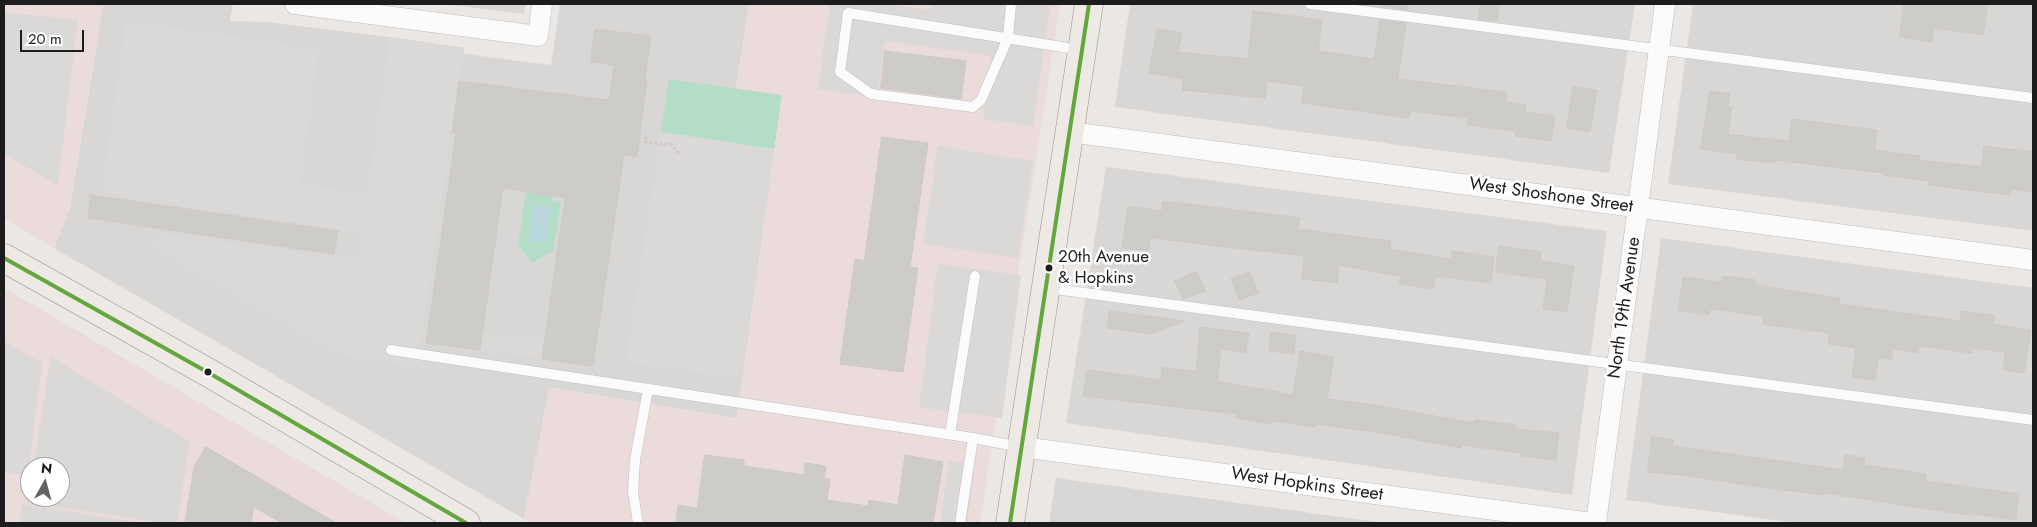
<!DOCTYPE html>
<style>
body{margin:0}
#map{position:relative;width:2037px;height:527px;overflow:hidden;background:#eae7e4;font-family:Jost,sans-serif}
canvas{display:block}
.frame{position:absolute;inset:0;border:5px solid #1c1c1c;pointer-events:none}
.north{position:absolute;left:20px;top:457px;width:50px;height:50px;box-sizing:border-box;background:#fff;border:1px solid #a4a4a4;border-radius:50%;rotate:7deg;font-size:14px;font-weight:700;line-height:20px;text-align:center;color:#1c1c1c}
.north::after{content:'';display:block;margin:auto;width:18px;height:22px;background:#646362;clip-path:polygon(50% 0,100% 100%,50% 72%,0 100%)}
.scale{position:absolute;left:20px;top:30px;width:64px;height:22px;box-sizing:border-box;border:2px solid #1c1c1c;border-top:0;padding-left:6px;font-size:15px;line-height:18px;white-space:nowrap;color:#1c1c1c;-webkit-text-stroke:4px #fff;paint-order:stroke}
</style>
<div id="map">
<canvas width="2037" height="527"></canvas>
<div class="frame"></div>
<div class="north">N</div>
<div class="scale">20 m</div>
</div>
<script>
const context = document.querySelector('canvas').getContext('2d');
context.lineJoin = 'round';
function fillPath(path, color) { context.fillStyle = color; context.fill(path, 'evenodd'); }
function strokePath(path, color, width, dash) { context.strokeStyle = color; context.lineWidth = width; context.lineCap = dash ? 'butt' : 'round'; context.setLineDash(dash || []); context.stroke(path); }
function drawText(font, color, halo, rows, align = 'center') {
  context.font = font + ' Jost,sans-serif'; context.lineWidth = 5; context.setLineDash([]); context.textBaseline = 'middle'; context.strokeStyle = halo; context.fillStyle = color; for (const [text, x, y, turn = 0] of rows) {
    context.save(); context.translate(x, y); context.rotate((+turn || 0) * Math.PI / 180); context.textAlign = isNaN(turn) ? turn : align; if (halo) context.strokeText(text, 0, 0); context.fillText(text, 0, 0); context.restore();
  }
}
fillPath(new Path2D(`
 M 103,4 L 233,4 L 230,21 L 265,22 L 390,37 L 464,48 L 464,54 L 551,65 L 560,4 L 749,4 L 736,89 L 782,95 L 737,418 L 550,388 L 524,519 L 54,248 L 70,208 Z
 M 444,4 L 526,4 L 524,14 Z
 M 1130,4 L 1635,4 L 1609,173 L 1115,107 Z
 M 1693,4 L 2033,4 L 2033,231 L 1668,184 Z
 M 1106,167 L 1607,231 L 1572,495 L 1066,423 Z
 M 1661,238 L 2033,288 L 2033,523 L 1796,523 L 1626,500 Z
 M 1056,478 L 1385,523 L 1049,523 Z`), '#d9d7d6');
fillPath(new Path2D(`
 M 4,4 L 103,4 L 70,208 L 54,248 L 4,218 Z
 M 749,4 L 1060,4 L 980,523 L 531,523 L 524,519 L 549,388 L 737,418 L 782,96 L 736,89 Z
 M 4,288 L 406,523 L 4,523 ZM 30,467 L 60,467 L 60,497 L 30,497 Z`), '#ebdcdb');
fillPath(new Path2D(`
 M 669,79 L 782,95 L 774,149 L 661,132 Z
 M 526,192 L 552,196 L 552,200 L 561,202 L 553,251 L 532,263 L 518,245 Z`), '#b3ddc6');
fillPath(new Path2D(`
 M 830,4 L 882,4 L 930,10 L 932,4 L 978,4 L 993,6 L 994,4 L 1050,4 L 1033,126 L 983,119 L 992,56 L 885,41 L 877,98 L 818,89 Z
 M 4,12 L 78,20 L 58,185 L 4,154 Z
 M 126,21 L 319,49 L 300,184 L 367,194 L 390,37 L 464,48 L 421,341 L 425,369 L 336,354 L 148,246 L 159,234 L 357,260 L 361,233 L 101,193 Z
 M 661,132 L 774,149 L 741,379 L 626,362 Z
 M 938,146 L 1033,161 L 1018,258 L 923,244 Z
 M 938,264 L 1021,275 L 1002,418 L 919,407 Z
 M 482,332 L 544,339 L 542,358 L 480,351 Z
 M 4,341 L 42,363 L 28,475 L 4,472 Z
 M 51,357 L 190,442 L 177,523 L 162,523 L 28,502 L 30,489 L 30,497 L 60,497 L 60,467 L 33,467 Z
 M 949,461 L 975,465 L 967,523 L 940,523 Z
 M 22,504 L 142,523 L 19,523 Z`), '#dad9d8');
fillPath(new Path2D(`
 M 533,205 L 552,207 L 547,243 L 529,241 Z`), '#bad8db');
const building = new Path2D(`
 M 1382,4 L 1408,4 L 1408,10 L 1382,6 Z
 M 1481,4 L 1500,4 L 1497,21 L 1478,19 Z
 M 1904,4 L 1988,4 L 1983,35 L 1934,28 L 1932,42 L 1900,37 Z
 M 1253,11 L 1322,20 L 1318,51 L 1374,59 L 1380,20 L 1406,23 L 1398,79 L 1507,92 L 1506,102 L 1526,105 L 1525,112 L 1555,116 L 1551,141 L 1515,136 L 1515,131 L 1467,125 L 1468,118 L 1410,111 L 1409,118 L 1302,103 L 1304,86 L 1267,81 L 1265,98 L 1182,90 L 1183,79 L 1149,73 L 1157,29 L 1182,33 L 1178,52 L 1248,59 Z
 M 595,29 L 651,36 L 645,80 L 647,80 L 637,157 L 624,155 L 593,366 L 542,359 L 565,198 L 503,188 L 480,350 L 426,343 L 456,133 L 452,133 L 459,81 L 609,100 L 614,65 L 591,62 Z
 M 885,51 L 966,61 L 961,99 L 881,88 Z
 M 1573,87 L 1597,90 L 1590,132 L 1567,128 Z
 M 1710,91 L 1730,94 L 1728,107 L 1732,107 L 1728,134 L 1789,141 L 1792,119 L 1877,130 L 1875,150 L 1920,156 L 1919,160 L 1981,167 L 1984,146 L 2033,152 L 2033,192 L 2011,189 L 2010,195 L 1928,185 L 1929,181 L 1883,175 L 1883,173 L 1775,160 L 1774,163 L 1736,159 L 1737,154 L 1701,149 Z
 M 882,137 L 928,143 L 910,267 L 918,268 L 903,372 L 840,364 L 855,259 L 864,261 Z
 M 91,195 L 338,231 L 334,254 L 88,218 Z
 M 1163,201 L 1300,218 L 1298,229 L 1391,241 L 1390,249 L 1451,259 L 1452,251 L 1494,257 L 1491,283 L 1436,276 L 1433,289 L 1399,284 L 1401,276 L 1339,265 L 1337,283 L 1302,279 L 1304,256 L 1150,238 L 1149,251 L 1122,248 L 1128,206 L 1162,211 Z
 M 1499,246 L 1541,252 L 1540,261 L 1574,266 L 1567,312 L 1543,309 L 1547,279 L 1496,272 Z
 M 1197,272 L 1206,291 L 1183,299 L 1175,281 Z
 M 1250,272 L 1258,293 L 1239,300 L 1231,279 Z
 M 1722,276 L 1756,280 L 1755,285 L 1840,298 L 1839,304 L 1960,321 L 1961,311 L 1994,315 L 1993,324 L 2031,330 L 2024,373 L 2003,370 L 2005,352 L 1972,348 L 1972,353 L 1919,346 L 1918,353 L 1893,349 L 1892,360 L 1879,358 L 1875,380 L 1852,377 L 1856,348 L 1828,344 L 1829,333 L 1763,324 L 1764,316 L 1710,309 L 1709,315 L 1678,310 L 1683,277 L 1722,282 Z
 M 1110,311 L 1185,321 L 1151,334 L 1107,328 Z
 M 1200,327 L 1249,333 L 1246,353 L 1221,349 L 1217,381 L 1293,395 L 1300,351 L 1334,357 L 1327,399 L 1374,405 L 1474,423 L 1475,420 L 1516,425 L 1516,429 L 1559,433 L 1556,460 L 1521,456 L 1522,453 L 1462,445 L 1461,448 L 1376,432 L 1316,424 L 1316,427 L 1271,421 L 1270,424 L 1236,418 L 1237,414 L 1083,396 L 1087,370 L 1161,380 L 1162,367 L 1196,372 Z
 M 1271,332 L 1296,335 L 1294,354 L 1269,351 Z
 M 1652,437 L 1673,439 L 1673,446 L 1843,470 L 1845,455 L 1865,458 L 1864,465 L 1926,474 L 1925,481 L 2019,494 L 2016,520 L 1968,513 L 1967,515 L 1825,493 L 1824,495 L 1775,489 L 1681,475 L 1648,472 Z
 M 206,447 L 336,523 L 282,523 L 254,507 L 251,523 L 185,523 L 194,467 Z
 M 705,455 L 744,460 L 744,466 L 804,475 L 805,463 L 826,466 L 824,479 L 830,479 L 827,500 L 868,506 L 869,500 L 898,505 L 905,455 L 943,462 L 933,523 L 676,523 L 678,505 L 697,508 Z`);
fillPath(building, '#ceccc9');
strokePath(building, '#cdc9c6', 1);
const lane = new Path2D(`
 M 1011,4 L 1008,38 L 981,100 L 973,107 L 871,94 L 840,72 L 848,13 L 1081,50
 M 1310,4 L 2033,98
 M 1047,288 L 2033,420
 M 391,350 L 973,438 L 1021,447
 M 950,434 L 975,276
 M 638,523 L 633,492 L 635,460 L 648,389
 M 960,523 L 973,438`);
const street = new Path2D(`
 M 295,4 L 538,36 L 542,4
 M 1070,132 L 2033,260
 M 1022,447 L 1592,523
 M 1596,523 L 1665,4`);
const primary = new Path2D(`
 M 4,258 L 209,373 L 466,523
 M 1010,523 L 1089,4`);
strokePath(lane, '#c0bebd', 11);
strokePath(street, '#c0bebd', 21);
strokePath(primary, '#9e9284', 29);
strokePath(new Path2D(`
 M 646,137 L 645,142 L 672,145 L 680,155`), '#d4c6c6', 3, [2.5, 2.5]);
strokePath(lane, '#fcfbfb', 10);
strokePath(street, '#fcfbfb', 20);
strokePath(primary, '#eee9e4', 28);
strokePath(new Path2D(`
 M 4,258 L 209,373 L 466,523
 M 1010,523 L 1089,4`), '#64a73e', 4);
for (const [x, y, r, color] of [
 [1049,268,4.5,"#1c1c1c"],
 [208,372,4.5,"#1c1c1c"]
]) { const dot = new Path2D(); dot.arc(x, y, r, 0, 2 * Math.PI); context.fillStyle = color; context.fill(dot); strokePath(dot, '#fff', 2); }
drawText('17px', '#1c1c1c', '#fff', [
 ["20th Avenue",1058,258],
 ["& Hopkins",1058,279]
], 'left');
drawText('18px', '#1c1c1c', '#fff', [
 ["West Shoshone Street",1551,196,8],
 ["North 19th Avenue",1625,308,-82],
 ["West Hopkins Street",1307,485,8]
]);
</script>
